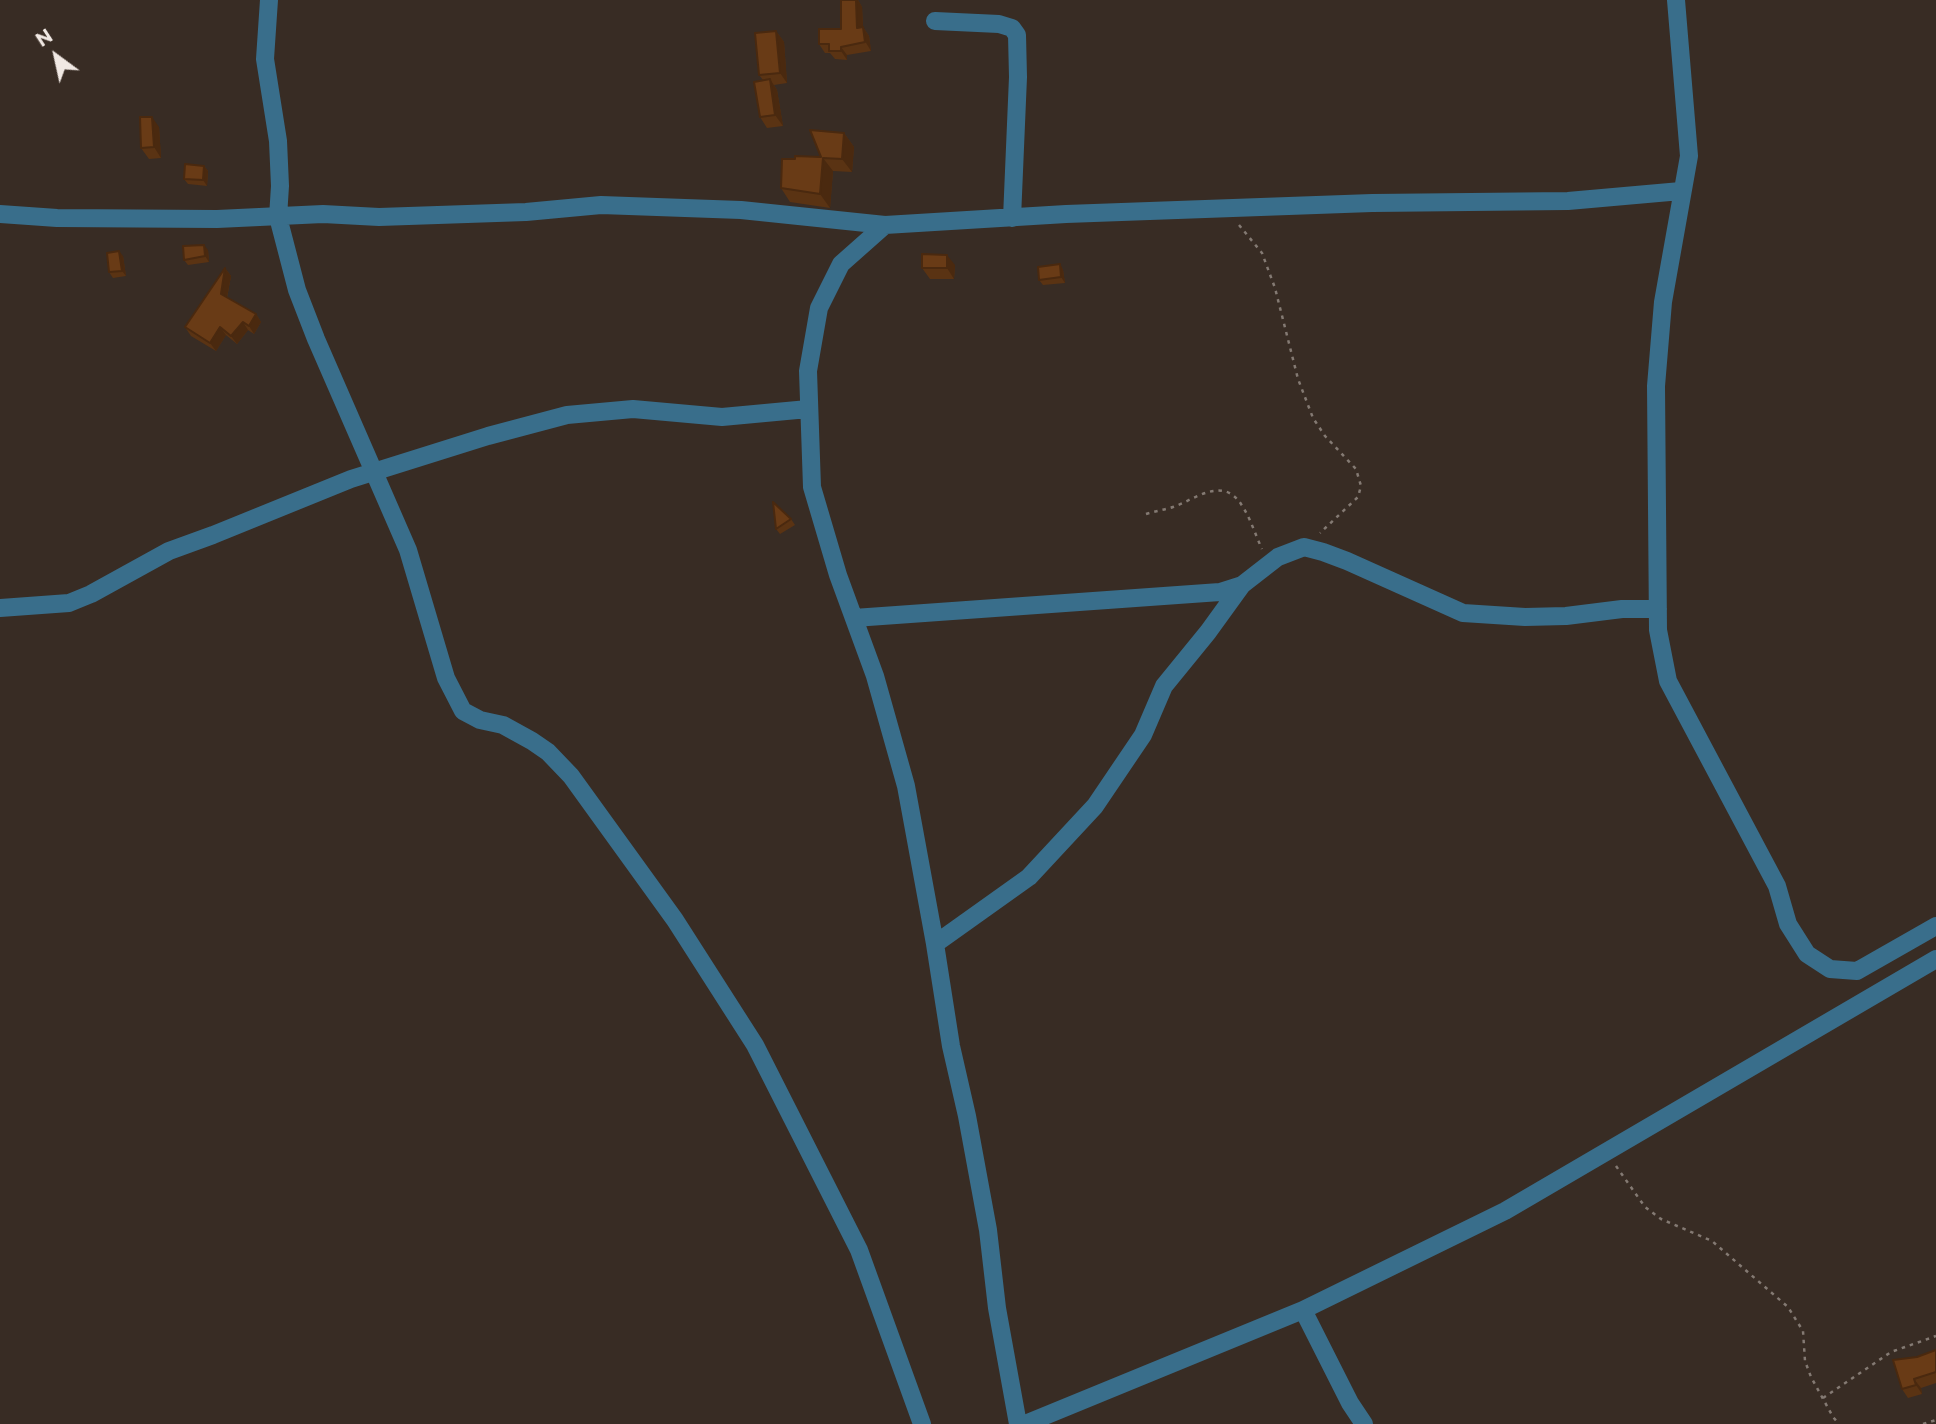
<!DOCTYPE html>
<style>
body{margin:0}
#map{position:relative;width:1936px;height:1424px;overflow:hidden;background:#382c24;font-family:Montserrat,sans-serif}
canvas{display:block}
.north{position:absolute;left:21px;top:21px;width:70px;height:70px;-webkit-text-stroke:5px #382c24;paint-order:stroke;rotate:327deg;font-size:19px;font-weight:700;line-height:28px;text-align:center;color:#f0e8e3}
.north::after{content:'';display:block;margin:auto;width:24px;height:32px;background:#f0e8e3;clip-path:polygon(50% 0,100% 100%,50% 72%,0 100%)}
</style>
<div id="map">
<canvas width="1936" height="1424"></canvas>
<div class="north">N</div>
</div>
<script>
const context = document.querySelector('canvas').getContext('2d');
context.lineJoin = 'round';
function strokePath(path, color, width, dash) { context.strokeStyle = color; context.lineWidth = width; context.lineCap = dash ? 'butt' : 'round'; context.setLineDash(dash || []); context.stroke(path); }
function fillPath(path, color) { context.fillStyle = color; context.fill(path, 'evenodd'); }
strokePath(new Path2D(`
 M 1239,225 L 1262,253 L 1275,288 L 1298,379 L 1313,418 L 1325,436 L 1356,469 L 1361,486 L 1358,497 L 1320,533
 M 1146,514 C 1155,511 1164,510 1173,507 C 1196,499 1222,476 1241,504 C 1250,517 1255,534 1262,549
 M 1616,1166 L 1645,1207 L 1661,1219 L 1712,1241 L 1788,1307 L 1803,1331 L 1805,1361 L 1811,1377 L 1833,1417 L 1839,1424
 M 1823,1398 L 1891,1352 L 1936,1336
 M 1923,1424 L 1936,1420`), '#847a73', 2.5, [3.5, 5]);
strokePath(new Path2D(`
 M 269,0 L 265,59 L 278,141 L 280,186 L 278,217 L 297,290 L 316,339 L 408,550 L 446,678 L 463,711 L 480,720 L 503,725 L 532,741 L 548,752 L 571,776 L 675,920 L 755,1045 L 859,1250 L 922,1424
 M 1676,0 L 1689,156 L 1663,302 L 1656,386 L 1658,630 L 1668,681 L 1777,886 L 1788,924 L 1807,954 L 1830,969 L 1857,971 L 1936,926
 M 935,21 L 999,24 L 1012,28 L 1017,35 L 1018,77 L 1012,218
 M 0,214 L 57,218 L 217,219 L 323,214 L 379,217 L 526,212 L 601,205 L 741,210 L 885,225 L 1066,214 L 1372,203 L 1568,201 L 1681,191
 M 885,225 L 841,264 L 819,308 L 808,371 L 812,487 L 838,575 L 875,676 L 906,786 L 935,944 L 951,1046 L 967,1116 L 988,1230 L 997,1308 L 1018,1424
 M 0,608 L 69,603 L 91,594 L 169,551 L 213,535 L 351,479 L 488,436 L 567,415 L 633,409 L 722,417 L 808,409
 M 854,618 L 1220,592 L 1242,585 L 1278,557 L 1304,547 L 1323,552 L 1347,561 L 1463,613 L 1525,617 L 1566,616 L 1622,609 L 1658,609
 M 935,944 L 1029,877 L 1095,806 L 1143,735 L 1164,686 L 1208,632 L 1242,585
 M 1303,1310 L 1350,1403 L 1364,1424
 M 1025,1424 L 1303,1310 L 1505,1211 L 1936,959`), '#396e8b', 18);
fillPath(new Path2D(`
 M 841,0 L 858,0 L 862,7 L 863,27 L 869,36 L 871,51 L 847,55 L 847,60 L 835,59 L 830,53 L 825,53 L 819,44 L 841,29 Z
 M 776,31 L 784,42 L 787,83 L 774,85 L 777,90 L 783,126 L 767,128 L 760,117 L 763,80 L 759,75 Z
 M 159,127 L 161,158 L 149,159 L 141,148 Z
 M 844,133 L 854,147 L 852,172 L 833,171 L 830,208 L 790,202 L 781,188 L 795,159 L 821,157 Z
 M 204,166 L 208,171 L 207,186 L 188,184 L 184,179 Z
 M 208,250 L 209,262 L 188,265 L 184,260 Z
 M 123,256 L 126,276 L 113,278 L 109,272 Z
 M 1060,264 L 1063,270 L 1065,283 L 1043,285 L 1039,280 Z
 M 955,265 L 954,279 L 930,279 L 922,268 Z
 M 225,268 L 231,276 L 227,298 L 256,314 L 261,322 L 254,334 L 248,330 L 237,344 L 226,335 L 216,351 L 191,336 L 185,327 Z
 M 791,519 L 795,525 L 780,534 L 776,529 Z
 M 1936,1350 L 1936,1383 L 1921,1388 L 1922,1394 L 1908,1398 L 1902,1389 L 1917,1357 Z`), '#5a3313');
fillPath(new Path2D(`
 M 856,0 L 858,0 L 862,7 L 863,27 L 869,36 L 871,51 L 857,28 Z
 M 776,31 L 784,42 L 787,83 L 780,73 Z
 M 841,47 L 847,55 L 847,60 L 841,51 Z
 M 770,79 L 777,90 L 783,126 L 775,115 Z
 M 152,117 L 159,127 L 161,158 L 154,147 Z
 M 844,133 L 854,147 L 852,172 L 842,159 Z
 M 823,158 L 833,171 L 830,208 L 820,194 Z
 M 204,166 L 208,171 L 207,186 L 203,180 Z
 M 204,245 L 208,250 L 209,262 L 205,256 Z
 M 119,251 L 123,256 L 126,276 L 122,271 Z
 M 947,255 L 955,265 L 954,279 L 947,268 Z
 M 1060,264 L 1063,270 L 1065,283 L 1061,277 Z
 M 225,268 L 231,276 L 226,302 L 221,294 Z
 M 256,314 L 261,322 L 254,334 L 249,326 Z
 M 243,322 L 248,330 L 237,344 L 231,336 Z
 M 220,327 L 226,335 L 216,351 L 210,343 Z
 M 1914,1379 L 1921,1388 L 1922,1394 L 1916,1385 Z`), '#4a290f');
const building = new Path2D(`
 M 841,0 L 856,0 L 857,28 L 863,27 L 865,42 L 841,47 L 841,51 L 829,51 L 829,44 L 819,44 L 819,29 L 841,29 Z
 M 776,31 L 780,73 L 759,75 L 755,33 Z
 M 770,79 L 775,115 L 760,117 L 754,82 Z
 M 140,117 L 152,117 L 154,147 L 141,148 Z
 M 810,130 L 844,133 L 842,159 L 823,158 L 820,194 L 781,188 L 782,159 L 795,159 L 795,156 L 821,157 Z
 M 185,164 L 204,166 L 203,180 L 184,179 Z
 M 204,245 L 205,256 L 184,260 L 183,246 Z
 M 119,251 L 122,271 L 109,272 L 107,253 Z
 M 922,254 L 947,255 L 947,268 L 922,268 Z
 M 1060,264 L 1061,277 L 1039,280 L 1038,267 Z
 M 225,268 L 221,294 L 256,314 L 249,326 L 243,322 L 231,336 L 220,327 L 210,343 L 185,327 Z
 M 773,502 L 791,519 L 776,529 Z
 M 1936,1350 L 1936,1372 L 1914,1379 L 1916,1385 L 1902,1389 L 1893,1360 L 1917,1357 Z`);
fillPath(building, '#693b16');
strokePath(building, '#4a290f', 2);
</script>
